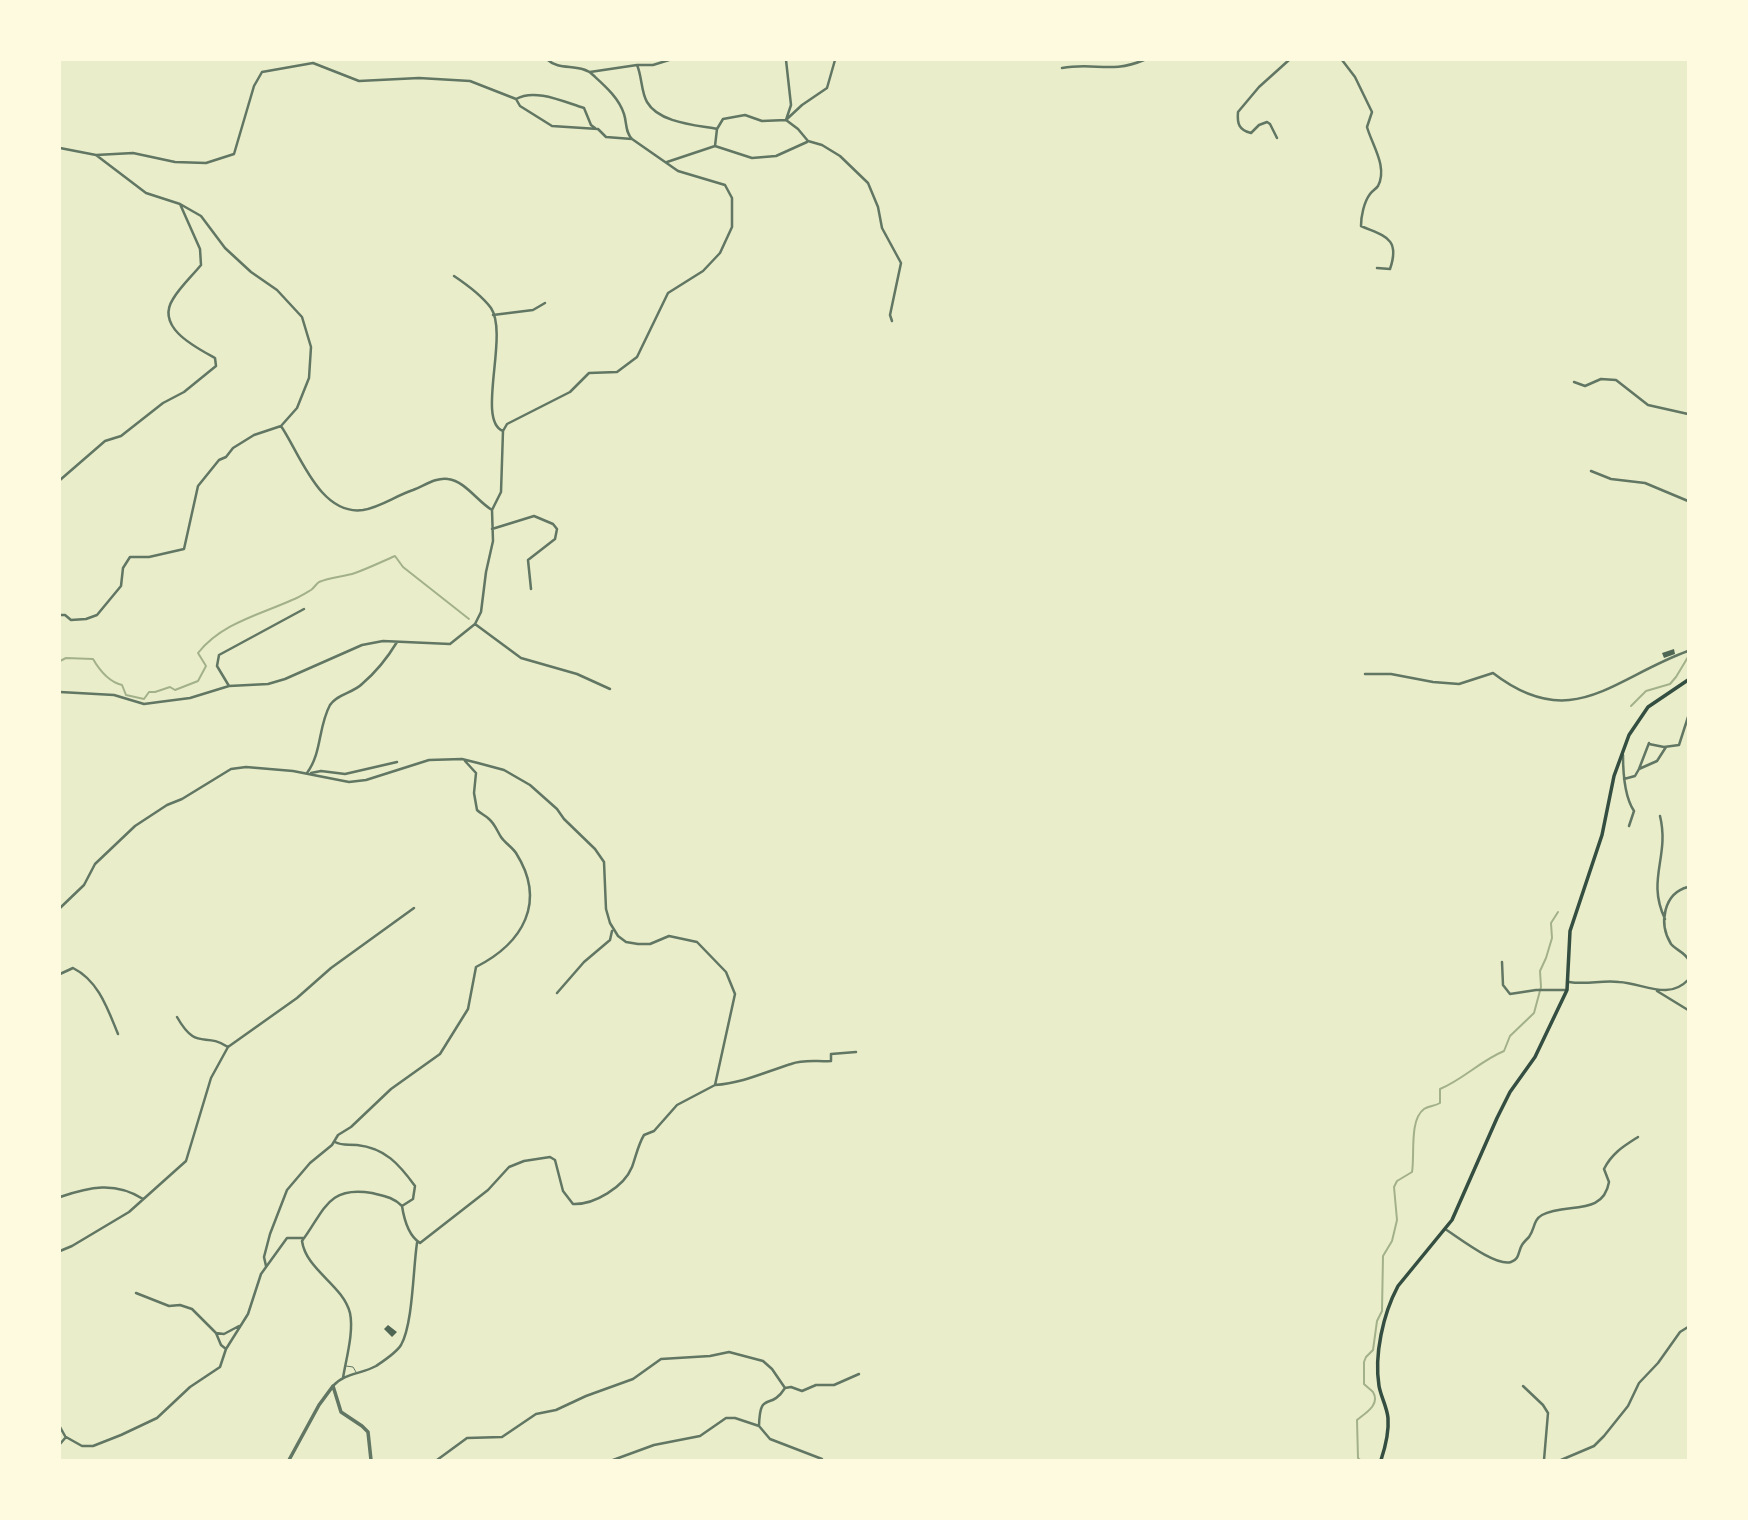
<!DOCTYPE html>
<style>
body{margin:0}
#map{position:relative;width:1748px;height:1520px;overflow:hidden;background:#e9edc9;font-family:Roboto,sans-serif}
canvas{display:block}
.frame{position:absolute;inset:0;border:61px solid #fefae0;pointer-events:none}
</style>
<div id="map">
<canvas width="1748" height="1520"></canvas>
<div class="frame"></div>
</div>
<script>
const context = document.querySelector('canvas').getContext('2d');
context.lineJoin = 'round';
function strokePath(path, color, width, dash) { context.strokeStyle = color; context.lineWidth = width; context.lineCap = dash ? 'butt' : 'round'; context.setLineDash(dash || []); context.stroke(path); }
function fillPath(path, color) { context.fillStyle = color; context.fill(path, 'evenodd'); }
strokePath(new Path2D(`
 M 60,661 L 66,658 L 93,659 C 100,671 109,682 122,685 L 126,695 L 144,699 L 149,692 L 155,692 L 170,687 L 175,690 L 198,681 L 206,666 L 198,653 C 222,623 259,615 292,600 C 298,598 306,593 311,590 C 314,588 316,584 319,582 C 331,577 343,577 355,573 C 369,568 381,562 395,556 L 403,567 L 469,619
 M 1631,706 L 1646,691 L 1670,684 L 1676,677 L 1688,657
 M 1360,1460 L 1358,1458 L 1357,1420 C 1364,1414 1381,1405 1373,1392 C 1370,1389 1367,1387 1364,1384 L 1364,1362 L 1366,1357 L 1373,1350 L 1377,1321 L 1382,1311 L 1383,1256 L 1392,1241 L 1397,1220 L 1394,1187 L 1397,1181 L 1412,1172 C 1415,1155 1409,1120 1424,1109 C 1428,1106 1435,1106 1440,1103 L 1440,1089 C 1464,1079 1480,1061 1504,1051 L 1510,1036 L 1534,1013 L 1541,987 L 1540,971 L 1546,958 L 1552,938 L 1551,923 L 1558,912`), '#a3b18a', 2);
fillPath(new Path2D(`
 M 1674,649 L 1675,654 L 1664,658 L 1662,653 Z
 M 388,1325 L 397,1332 L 392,1337 L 384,1329 Z`), '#4f6655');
strokePath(new Path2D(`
 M 346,1366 L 353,1367 L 356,1372`), '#617663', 1);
strokePath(new Path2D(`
 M 1342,60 L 1355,77 L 1372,112 L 1367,127 C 1372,145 1388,167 1378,186 C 1376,189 1372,191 1370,194 C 1364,202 1361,216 1361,226 C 1383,236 1401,237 1390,269 L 1377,268
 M 637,65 L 653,65 L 669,60
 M 1062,68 C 1095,62 1111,74 1144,60
 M 590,72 L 637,65 C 642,76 641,92 647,102 C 659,123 696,125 717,129 L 723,119 L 745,115 L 762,121 L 786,120 L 798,129 L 808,141 L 822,145 L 840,156 L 868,183 L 878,207 L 882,228 L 901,263 L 890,315 L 892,321
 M 516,99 C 535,88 564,102 584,108 L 591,125 L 595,128
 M 787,119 L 802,105 L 827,88 L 835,60
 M 786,120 L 791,105 L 786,60
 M 1277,138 L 1270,124 L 1267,122 L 1259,125 L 1251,133 C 1239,130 1237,124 1238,112 L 1259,87 L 1289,60
 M 715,146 L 717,129
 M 60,148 L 96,155 L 133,153 L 175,162 L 206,163 L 234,154 L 254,86 L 262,72 L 313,63 L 359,81 L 419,78 L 470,81 L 516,99 L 520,106 L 552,126 L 598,129 L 606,137 L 632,139
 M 667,162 L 715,146 L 752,158 L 776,156 L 807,142
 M 454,276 C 466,284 482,296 491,308 C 509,335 476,421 503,431
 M 493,315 L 533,310 L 545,303
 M 1574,382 L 1585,386 L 1601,379 L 1616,380 L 1648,405 L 1688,414
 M 281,426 C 300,454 320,516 363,510 C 381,507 395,496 413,490 C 424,486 436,477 448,479 C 465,481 478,502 492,510
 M 503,431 L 507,424 L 570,392 L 589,373 L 617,372 L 637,357 L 668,293 L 703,271 L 720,253 L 732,227 L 732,198 L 725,185 L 678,171 L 632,139 C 625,132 627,123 624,114 C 619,98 605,86 593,75 C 581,63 559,71 548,60
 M 1591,471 L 1611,479 L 1645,483 L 1688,501
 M 60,480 L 105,441 L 121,436 L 163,403 L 184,392 L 216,366 L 215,358 C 195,347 155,327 173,299 C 180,287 192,276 201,265 L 200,249 L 180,204
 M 492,529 L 534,516 L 553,524 L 557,529 L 555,539 L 528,560 L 531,589
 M 60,615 L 65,615 L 71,620 L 86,619 L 97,615 L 121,586 L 123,568 L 130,557 L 149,557 L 184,549 L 198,486 L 219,460 L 226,457 L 233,448 L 254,435 L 281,426 L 297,408 L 309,378 L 311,347 L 302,317 L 277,290 L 251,272 L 225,248 L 201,216 L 180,204 L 146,193 L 96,155
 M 475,624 L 521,658 L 577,674 L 610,689
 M 1365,674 L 1391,674 L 1433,682 L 1459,684 L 1493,673 C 1572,734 1613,678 1688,651
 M 229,686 L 217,666 L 219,655 L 304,609
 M 60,692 L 114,695 L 144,704 L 159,702 L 190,698 L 229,686 L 268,684 L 285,679 L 362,645 L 383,641 L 450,644 L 475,624 L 481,612 L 486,572 L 493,541 L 492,510 L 501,492 L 503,431
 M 1649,744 L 1664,747 L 1679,745 L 1688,717
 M 1623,755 C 1623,773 1624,796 1634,811 L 1629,826
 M 1639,769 L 1649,743
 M 307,773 C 322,753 318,727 330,705 C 337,694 353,693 362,684 C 376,672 388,657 397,642
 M 311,773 L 321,771 L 345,774 L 397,762
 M 1624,779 L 1635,776 L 1639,769 L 1657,761 L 1666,747
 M 1660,816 C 1670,857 1646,879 1665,919
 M 1688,887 C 1664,893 1658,923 1671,944 C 1676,950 1684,952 1688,959
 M 60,908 L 84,885 L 95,864 L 135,826 L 167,805 L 182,799 L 231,769 L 246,767 L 293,771 L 349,782 L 366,780 L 429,760 L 462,759 L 478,763 L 504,770 L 530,785 L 557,809 L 564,819 L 595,849 L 604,862 L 606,909 L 610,923 L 618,936 L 626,942 L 638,944 L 650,944 L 669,936 L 697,942 L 726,972 L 735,994 L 715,1085 L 677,1105 L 654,1131 L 644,1135 C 638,1145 636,1156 632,1167 C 624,1187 594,1205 573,1204 L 563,1191 L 555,1160 L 550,1157 L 524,1161 L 509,1167 L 488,1190 L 420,1243 C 409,1236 404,1219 402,1206 C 393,1197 384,1196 372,1193 C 327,1185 324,1212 302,1241 C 306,1270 343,1285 350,1313 C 354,1332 346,1359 343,1378
 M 1502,962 L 1503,985 L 1510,994 L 1536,990 L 1566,990
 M 60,974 L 73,968 C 99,981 108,1010 118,1034
 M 1569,982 C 1587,985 1601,980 1619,982 C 1643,983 1668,1001 1688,980
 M 1657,991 L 1688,1010
 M 557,993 L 584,962 L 610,940 L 612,931
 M 228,1047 L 297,998 L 331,968 L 414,908
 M 715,1085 C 743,1083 765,1072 791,1064 C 805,1059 817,1062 831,1061 L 831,1054 L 856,1052
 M 335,1142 C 342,1146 348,1144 357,1145 C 385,1148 399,1164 415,1186 L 413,1199 L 402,1206
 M 60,1197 C 89,1187 115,1181 143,1199
 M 1445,1229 C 1458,1237 1496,1267 1511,1262 C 1520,1259 1518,1251 1522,1245 C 1523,1243 1528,1238 1529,1237 C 1535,1229 1533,1220 1542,1215 C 1566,1202 1603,1217 1609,1182 L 1604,1169 C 1612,1153 1624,1146 1638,1137
 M 60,1251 L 72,1246 L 129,1212 L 186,1161 L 211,1078 L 228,1047 C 204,1031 197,1052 177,1017
 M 266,1266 L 264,1257 L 270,1234 L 287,1190 L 310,1163 L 332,1145 L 338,1135 L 351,1127 L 391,1089 L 440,1054 L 468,1009 L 476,967 C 523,943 547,902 516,853 C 512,847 505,843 501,837 C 497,831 495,824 489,819 C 485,815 481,814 477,810 L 474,793 L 476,773 L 465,761
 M 136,1293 L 169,1306 L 180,1305 L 192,1309 L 216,1333 L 221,1345 L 226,1349
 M 216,1333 L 224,1334 L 239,1326
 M 333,1386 C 344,1373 362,1374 376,1366 C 385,1360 396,1353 401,1345 C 413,1324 413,1269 417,1243
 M 1523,1386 L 1543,1405 L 1548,1413 L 1544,1460
 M 785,1388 L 791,1387 L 802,1391 L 816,1385 L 834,1385 L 859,1374
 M 759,1426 L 770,1439 L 822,1459
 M 60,1427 L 65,1436
 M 60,1444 L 66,1437 L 82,1446 L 93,1446 L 121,1435 L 157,1418 L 190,1387 L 220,1367 L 226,1349 L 248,1314 L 261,1274 L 287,1238 L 304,1238
 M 437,1460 L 467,1438 L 502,1437 L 536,1414 L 556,1410 L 586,1396 L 633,1379 L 661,1359 L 710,1356 L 729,1352 L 763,1361 L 772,1369 L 785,1388
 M 613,1460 L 654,1445 L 700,1436 L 726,1418 L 735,1418 L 759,1426 C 760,1389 770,1412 785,1388
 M 1561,1460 L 1594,1446 L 1604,1436 L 1628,1406 L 1639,1383 L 1658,1363 L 1680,1332 L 1688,1327`), '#617663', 2.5);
strokePath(new Path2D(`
 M 289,1460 L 319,1405 L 333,1386 L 341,1412 L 362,1426 L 368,1432 L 371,1460`), '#617663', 3.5);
strokePath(new Path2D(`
 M 1381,1460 C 1385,1448 1389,1431 1388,1418 C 1387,1407 1381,1397 1379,1386 C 1374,1355 1383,1314 1398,1286 L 1452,1220 L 1497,1118 L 1510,1092 L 1535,1057 L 1567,990 L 1570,931 L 1602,835 L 1614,776 L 1629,735 L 1648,707 L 1688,680`), '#344e41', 3.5);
</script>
